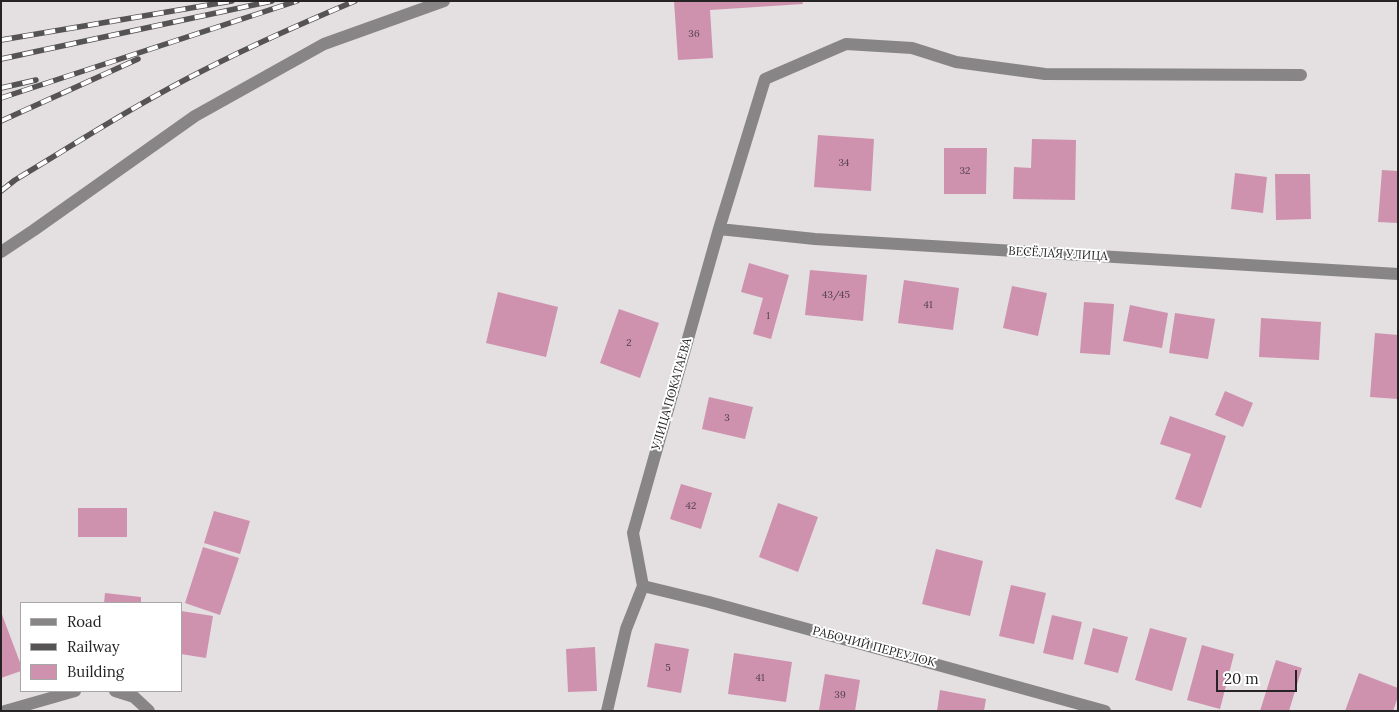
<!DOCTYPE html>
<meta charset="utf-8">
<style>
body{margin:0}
#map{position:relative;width:1399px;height:712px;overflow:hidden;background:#e4dfe1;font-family:Lora,serif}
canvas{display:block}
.frame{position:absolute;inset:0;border:2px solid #252324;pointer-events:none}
.legend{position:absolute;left:20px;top:602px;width:162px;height:90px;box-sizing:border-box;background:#fff;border:1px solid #a8a7a7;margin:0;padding:6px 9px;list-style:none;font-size:15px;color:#252324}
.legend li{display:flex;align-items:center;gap:10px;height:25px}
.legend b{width:25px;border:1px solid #a8a7a7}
.scale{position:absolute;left:1216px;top:670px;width:81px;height:22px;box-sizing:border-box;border:2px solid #252324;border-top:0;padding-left:6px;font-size:15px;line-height:18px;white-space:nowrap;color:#252324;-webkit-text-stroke:4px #fff;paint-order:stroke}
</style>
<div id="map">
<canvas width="1399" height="712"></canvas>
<div class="frame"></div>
<ul class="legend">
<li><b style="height:6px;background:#878586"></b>Road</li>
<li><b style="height:6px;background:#565354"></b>Railway</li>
<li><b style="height:14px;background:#ce92ae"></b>Building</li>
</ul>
<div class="scale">20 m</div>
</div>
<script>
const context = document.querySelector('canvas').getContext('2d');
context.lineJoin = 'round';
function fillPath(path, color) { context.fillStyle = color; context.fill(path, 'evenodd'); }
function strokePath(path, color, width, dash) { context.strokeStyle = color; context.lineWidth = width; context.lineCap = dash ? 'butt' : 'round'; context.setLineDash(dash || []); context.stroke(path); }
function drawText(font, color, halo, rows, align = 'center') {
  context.font = font + ' Lora,serif'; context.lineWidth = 4; context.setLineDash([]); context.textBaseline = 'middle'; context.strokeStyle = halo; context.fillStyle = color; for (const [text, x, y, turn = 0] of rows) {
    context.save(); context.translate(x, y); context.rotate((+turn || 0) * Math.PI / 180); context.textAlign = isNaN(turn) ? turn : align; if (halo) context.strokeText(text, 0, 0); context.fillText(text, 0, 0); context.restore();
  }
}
fillPath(new Path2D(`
 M 674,1 L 802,1 L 803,4 L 710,10 L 713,58 L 678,60 Z
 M 818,135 L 874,139 L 871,191 L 814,187 Z
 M 1032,139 L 1076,140 L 1075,200 L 1013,199 L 1014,167 L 1031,168 Z
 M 944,148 L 987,148 L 986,194 L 944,194 Z
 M 1382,170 L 1398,171 L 1398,223 L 1378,222 Z
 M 1235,173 L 1267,177 L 1263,213 L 1231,209 Z
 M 1275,174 L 1310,174 L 1311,219 L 1276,220 Z
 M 749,263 L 789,275 L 771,339 L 753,334 L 763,298 L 741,292 Z
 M 810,270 L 867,275 L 863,321 L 805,315 Z
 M 904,280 L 959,288 L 953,330 L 898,323 Z
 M 1012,286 L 1047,293 L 1038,336 L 1003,328 Z
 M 498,292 L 558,307 L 546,357 L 486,343 Z
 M 1084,302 L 1114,304 L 1110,355 L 1080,353 Z
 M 1130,305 L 1168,313 L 1162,348 L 1123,341 Z
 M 619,309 L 659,323 L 640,378 L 600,363 Z
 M 1175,313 L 1215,319 L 1208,359 L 1169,353 Z
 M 1261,318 L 1321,322 L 1319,360 L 1259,357 Z
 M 1375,333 L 1398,335 L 1398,399 L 1370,397 Z
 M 1225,391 L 1253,403 L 1243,427 L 1215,415 Z
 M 709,397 L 753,407 L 745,439 L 702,429 Z
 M 1170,416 L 1226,436 L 1201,508 L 1175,499 L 1191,454 L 1160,444 Z
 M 681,484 L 712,493 L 701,529 L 670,519 Z
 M 778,503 L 818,517 L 798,572 L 759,557 Z
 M 78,508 L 127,508 L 127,537 L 78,537 Z
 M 214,511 L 250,521 L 240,554 L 204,543 Z
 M 203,547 L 239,558 L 220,615 L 185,603 Z
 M 936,549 L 983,561 L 970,616 L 922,604 Z
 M 1011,585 L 1046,593 L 1034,644 L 999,636 Z
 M 105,593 L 141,597 L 141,603 L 104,603 Z
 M 181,611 L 213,616 L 206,658 L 181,654 Z
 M 1,612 L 21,665 L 21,671 L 1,678 Z
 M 1052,615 L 1082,622 L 1073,660 L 1043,653 Z
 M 1093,628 L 1128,637 L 1118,673 L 1084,664 Z
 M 1150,628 L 1187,638 L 1172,691 L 1135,680 Z
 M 655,643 L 689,649 L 681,693 L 647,687 Z
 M 1202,645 L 1234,654 L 1220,709 L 1187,700 Z
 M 595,647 L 597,691 L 568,692 L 566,649 Z
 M 734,653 L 792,662 L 786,702 L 728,694 Z
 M 1276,660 L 1302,668 L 1289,711 L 1260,711 Z
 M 1359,673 L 1398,688 L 1398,697 L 1393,711 L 1345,711 Z
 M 825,674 L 860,680 L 855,711 L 819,710 Z
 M 940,690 L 986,699 L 984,711 L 937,711 Z`), '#ce92ae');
strokePath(new Path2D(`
 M 719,229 L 815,239 L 1398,274
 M 1,252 L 34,230 L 195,116 L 324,44 L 444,1
 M 643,586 L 709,602 L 1105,711
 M 115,691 L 134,697 L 149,711
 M 5,711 L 75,691
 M 607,711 L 626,629 L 643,586 L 633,533 L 719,229 L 765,79 L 846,44 L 912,48 L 956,62 L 1045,74 L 1301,75`), '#878586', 12);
const rail = new Path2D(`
 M 1,40 L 232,1
 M 1,59 L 272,1
 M 1,88 L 36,80
 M 1,98 L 297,1
 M 1,121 L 138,59
 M 1,191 L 15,180 C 78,142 140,102 206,69 C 255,44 305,22 355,1`);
strokePath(rail, '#565354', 5.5);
strokePath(rail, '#fff', 4, [11]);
drawText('10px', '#4f3f46', null, [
 ["36",694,34],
 ["34",844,163],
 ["32",965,171],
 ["43/45",836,295],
 ["41",928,305],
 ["1",768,316],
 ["2",629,343],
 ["3",727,418],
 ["42",691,506],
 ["5",668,668],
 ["41",760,678],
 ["39",840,695]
]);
drawText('12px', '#252324', '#fff', [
 ["ВЕСЁЛАЯ УЛИЦА",1058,254,3],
 ["УЛИЦА ПОКАТАЕВА",672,394,-74],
 ["РАБОЧИЙ ПЕРЕУЛОК",874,647,15]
]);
</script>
